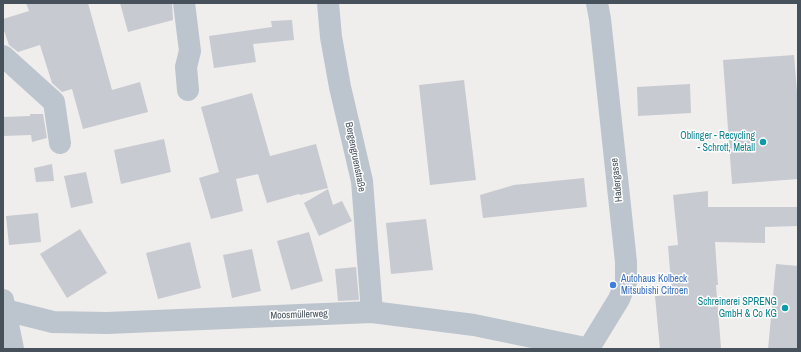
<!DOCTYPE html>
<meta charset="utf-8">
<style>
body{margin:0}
#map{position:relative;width:801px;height:352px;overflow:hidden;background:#f0eded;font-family:"Archivo Narrow",sans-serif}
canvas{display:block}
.frame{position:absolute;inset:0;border:4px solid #46515b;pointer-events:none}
</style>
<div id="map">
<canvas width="801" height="352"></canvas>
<div class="frame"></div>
</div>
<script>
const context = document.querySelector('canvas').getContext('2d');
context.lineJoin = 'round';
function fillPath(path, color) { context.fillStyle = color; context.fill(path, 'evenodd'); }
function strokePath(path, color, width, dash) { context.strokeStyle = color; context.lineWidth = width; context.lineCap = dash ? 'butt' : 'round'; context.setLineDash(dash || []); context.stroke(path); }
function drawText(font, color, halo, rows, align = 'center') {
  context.font = font + ' "Archivo Narrow",sans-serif'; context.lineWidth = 3; context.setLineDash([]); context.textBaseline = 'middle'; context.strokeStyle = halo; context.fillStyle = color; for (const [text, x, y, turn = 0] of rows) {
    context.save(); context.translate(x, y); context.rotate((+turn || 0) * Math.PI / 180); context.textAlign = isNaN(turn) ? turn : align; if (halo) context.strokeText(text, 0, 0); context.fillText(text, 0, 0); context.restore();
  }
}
fillPath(new Path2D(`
 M 26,3 L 88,3 L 112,90 L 140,82 L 148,112 L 83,129 L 72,89 L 62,92 L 52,83 L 40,45 L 18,52 L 9,45 L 3,28 L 3,19 L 29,11 Z
 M 120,3 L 172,3 L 173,20 L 128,32 Z
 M 292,20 L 294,40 L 253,44 L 256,62 L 214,68 L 209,36 L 272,27 L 271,21 Z
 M 794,55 L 798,104 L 798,179 L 732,184 L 723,60 Z
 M 464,80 L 476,180 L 430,185 L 419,85 Z
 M 690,84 L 691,113 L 638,116 L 637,87 Z
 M 252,93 L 270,156 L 316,144 L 328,188 L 300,195 L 299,194 L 267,203 L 258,174 L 236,179 L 243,211 L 211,219 L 199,178 L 219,172 L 201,107 Z
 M 30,114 L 43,114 L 47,138 L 32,142 L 31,135 L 3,136 L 3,117 L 30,116 Z
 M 164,139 L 171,172 L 121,184 L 114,150 Z
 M 52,164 L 54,181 L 36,182 L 34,168 Z
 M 86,172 L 93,203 L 71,208 L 64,176 Z
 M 584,178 L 587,207 L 483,218 L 480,195 L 514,185 Z
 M 328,189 L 333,205 L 342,201 L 352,221 L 319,236 L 304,203 Z
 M 708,191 L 708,207 L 798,207 L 798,226 L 765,227 L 765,243 L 715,242 L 718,285 L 716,285 L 721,348 L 660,349 L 655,296 L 672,295 L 668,246 L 678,245 L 673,195 Z
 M 38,213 L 41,242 L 9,245 L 6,216 Z
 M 426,219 L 433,270 L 391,274 L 386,223 Z
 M 80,229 L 107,273 L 67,298 L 40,254 Z
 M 309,232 L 323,281 L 291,290 L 277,241 Z
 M 190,242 L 201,288 L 158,299 L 146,253 Z
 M 252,249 L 261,291 L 232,298 L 223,255 Z
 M 776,264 L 798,266 L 798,349 L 768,349 Z
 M 356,267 L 359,300 L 338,301 L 335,269 Z`), '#c7cad0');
strokePath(new Path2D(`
 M 184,3 L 190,51 L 186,67 L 188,90
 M 328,3 L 331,37 L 340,87 L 362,181 L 372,312
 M 3,56 L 54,102 L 60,143
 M 3,300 L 13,349
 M 5,310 L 53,322 L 107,323 L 372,312 L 474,325 L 590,349
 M 589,348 L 619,299 L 626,282 L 626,262 L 600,19 L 597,3`), '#bcc5cd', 22);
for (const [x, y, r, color] of [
 [763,142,4,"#0f9aa8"],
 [613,285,4,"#3f7fe0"],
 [785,308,4,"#0f9aa8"]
]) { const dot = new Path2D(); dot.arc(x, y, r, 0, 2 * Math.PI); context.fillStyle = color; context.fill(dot); strokePath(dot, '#fff', 1.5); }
drawText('10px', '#0d838f', '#fff', [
 ["Oblinger - Recycling",755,136],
 ["- Schrott, Metall",755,148],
 ["Schreinerei SPRENG",777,302],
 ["GmbH & Co KG",777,314]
], 'right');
drawText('10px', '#46515b', '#fff', [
 ["Bergengruenstraße",355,157,79],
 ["Hadergasse",617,180,-96],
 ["Moosmüllerweg",299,315,-2]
]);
drawText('10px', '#366cbe', '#fff', [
 ["Autohaus Kolbeck",621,279],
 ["Mitsubishi Citroen",621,291]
], 'left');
</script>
